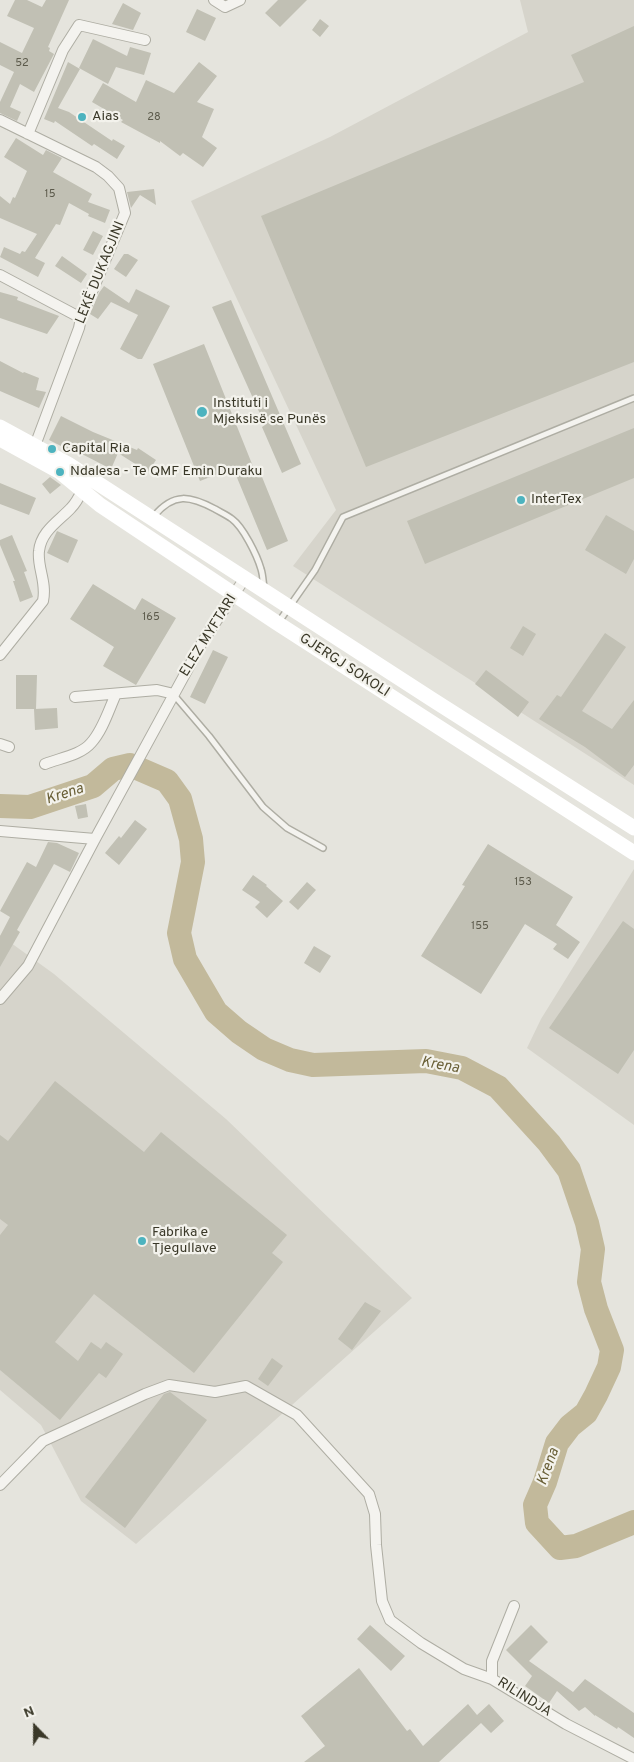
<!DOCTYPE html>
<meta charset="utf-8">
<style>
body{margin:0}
#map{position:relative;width:634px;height:1762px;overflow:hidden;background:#e5e4dd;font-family:Overpass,sans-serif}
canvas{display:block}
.north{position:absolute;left:10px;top:1702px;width:50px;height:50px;-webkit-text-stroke:4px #f3f2ec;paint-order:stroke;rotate:338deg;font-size:14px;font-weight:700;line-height:20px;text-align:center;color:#3a3828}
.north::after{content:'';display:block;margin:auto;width:18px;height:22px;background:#3a3828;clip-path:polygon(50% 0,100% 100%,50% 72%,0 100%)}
</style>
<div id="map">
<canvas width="634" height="1762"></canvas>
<div class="north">N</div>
</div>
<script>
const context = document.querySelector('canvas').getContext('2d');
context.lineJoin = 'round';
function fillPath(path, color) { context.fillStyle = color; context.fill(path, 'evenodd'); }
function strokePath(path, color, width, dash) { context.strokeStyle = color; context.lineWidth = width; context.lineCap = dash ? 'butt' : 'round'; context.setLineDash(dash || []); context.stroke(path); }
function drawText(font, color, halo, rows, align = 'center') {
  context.font = font + ' Overpass,sans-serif'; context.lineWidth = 4.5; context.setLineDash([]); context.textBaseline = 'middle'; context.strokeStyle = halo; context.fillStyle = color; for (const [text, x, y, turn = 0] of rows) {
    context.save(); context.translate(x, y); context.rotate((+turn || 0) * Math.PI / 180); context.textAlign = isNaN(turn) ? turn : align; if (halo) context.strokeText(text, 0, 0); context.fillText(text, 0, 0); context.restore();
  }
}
fillPath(new Path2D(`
 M 520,0 L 634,0 L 634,785 L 293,566 L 336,510 L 191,201 L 330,137 L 528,32 Z
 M 634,869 L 634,1125 L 527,1048 L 541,1019 Z
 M 0,935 L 54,974 L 226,1119 L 412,1298 L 136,1544 L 81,1501 L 41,1425 L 0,1390 Z`), '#d6d4cb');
strokePath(new Path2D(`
 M 0,806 L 30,807 L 93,786 L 113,769 L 130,765 L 167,781 L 180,799 L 191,839 L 193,862 L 179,933 L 185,959 L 216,1012 L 239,1032 L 264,1049 L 290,1060 L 313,1065 L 426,1061 L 462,1068 L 498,1087 L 549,1143 L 569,1170 L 587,1223 L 593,1249 L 589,1282 L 596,1309 L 612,1350 L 609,1367 L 596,1395 L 586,1413 L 570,1426 L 557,1443 L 545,1482 L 535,1505 L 537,1523 L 560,1548 L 576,1546 L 634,1522`), '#c2b99b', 24);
fillPath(new Path2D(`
 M 15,0 L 27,0 L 42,7 L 46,0 L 69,0 L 48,47 L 50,48 L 49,51 L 54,54 L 34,92 L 20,84 L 10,107 L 21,112 L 17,121 L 0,113 L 0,102 L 14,72 L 0,65 L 0,42 L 22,53 L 34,28 L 7,16 Z
 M 278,0 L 307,0 L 280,27 L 265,13 Z
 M 123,3 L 141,13 L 133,30 L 112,24 Z
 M 197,9 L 216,18 L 205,41 L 186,32 Z
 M 320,19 L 329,26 L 320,37 L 312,30 Z
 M 634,26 L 634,362 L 366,467 L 261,216 L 584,82 L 571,55 Z
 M 93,39 L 127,56 L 130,47 L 151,53 L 144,75 L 116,67 L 108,84 L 79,68 Z
 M 68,62 L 80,69 L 58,108 L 69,112 L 112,141 L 113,139 L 125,146 L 117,159 L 94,144 L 92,146 L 55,121 L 54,123 L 44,119 Z
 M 199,62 L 217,76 L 197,102 L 214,109 L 202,137 L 217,148 L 203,167 L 183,153 L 180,156 L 160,141 L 160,143 L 121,122 L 123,120 L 92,102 L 103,83 L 136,102 L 146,80 L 174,93 Z
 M 16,138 L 43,155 L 46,150 L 62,158 L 53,172 L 92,194 L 88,202 L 110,210 L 105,223 L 88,216 L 89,214 L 69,203 L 60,225 L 56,224 L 35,258 L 45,263 L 38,277 L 0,257 L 4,247 L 20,254 L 22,251 L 25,252 L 37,234 L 0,218 L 0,196 L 10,204 L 13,197 L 15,198 L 27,171 L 4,157 Z
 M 154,189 L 156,205 L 140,195 L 131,208 L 127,192 Z
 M 93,231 L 103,236 L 93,255 L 83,250 Z
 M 124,254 L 128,254 L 138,260 L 126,277 L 114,269 Z
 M 62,256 L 87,274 L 81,283 L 55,266 Z
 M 104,286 L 129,303 L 136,289 L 170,306 L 142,359 L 138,359 L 120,349 L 138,315 L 111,302 L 98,319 L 90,314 L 99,293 Z
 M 0,292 L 18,297 L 17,300 L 59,316 L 47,334 L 0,318 Z
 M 231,300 L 301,464 L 282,473 L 262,427 L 265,425 L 212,307 Z
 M 204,344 L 256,474 L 260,472 L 288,541 L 267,550 L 233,468 L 200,481 L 153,364 Z
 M 0,361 L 23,373 L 24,372 L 39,378 L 36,390 L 46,392 L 39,408 L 0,391 Z
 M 61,416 L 93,432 L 137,450 L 138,448 L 156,460 L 148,472 L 118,453 L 111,469 L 78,452 L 77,454 L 49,440 Z
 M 634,428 L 634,478 L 425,564 L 407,521 Z
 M 50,477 L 61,485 L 50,494 L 42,484 Z
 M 0,483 L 36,498 L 29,515 L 0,504 Z
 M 606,515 L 634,531 L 634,559 L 626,574 L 585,550 Z
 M 57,531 L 78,540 L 68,563 L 47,553 Z
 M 12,535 L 27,571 L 24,572 L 33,597 L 20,602 L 13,581 L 15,581 L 0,545 L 0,540 Z
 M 93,584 L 135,610 L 142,598 L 176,618 L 136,685 L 103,666 L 114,647 L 70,619 Z
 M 523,626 L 536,634 L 523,656 L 510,648 Z
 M 605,633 L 626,647 L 582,711 L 612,729 L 634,700 L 634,765 L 625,777 L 585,747 L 539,719 L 557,695 L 561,697 Z
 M 213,650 L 228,657 L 205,704 L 190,697 Z
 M 486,670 L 529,702 L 518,717 L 475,684 Z
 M 16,675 L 37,675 L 36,709 L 16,709 Z
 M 57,708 L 58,728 L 35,730 L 34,709 Z
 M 86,804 L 88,817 L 78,819 L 75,806 Z
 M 135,820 L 147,829 L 119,865 L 105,853 L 119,836 L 121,838 Z
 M 48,842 L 57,843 L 79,853 L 70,872 L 54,864 L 17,930 L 20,932 L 0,967 L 0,936 L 10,917 L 0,911 L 27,862 L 36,867 Z
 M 488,844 L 573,897 L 556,925 L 580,942 L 568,959 L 553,949 L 557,944 L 525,924 L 481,994 L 421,956 L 465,886 L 462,885 Z
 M 253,875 L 267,885 L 266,886 L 283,901 L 267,918 L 255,907 L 260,902 L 242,890 Z
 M 307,882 L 316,890 L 298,910 L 289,902 Z
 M 623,921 L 634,929 L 634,1050 L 618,1074 L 549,1028 Z
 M 314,946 L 331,956 L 320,973 L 304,963 Z
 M 55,1081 L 144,1152 L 161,1132 L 287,1235 L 272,1253 L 283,1262 L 194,1373 L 94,1294 L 55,1342 L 78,1361 L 91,1342 L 101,1349 L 106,1342 L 123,1354 L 106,1378 L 99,1373 L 60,1420 L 0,1370 L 0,1235 L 8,1225 L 0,1219 L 0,1135 L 8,1141 Z
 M 365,1302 L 381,1311 L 352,1350 L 338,1339 Z
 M 272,1358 L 283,1366 L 268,1386 L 258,1379 Z
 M 170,1392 L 207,1420 L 125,1528 L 85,1497 L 164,1394 Z
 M 370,1625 L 405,1656 L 391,1671 L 357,1639 Z
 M 531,1625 L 548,1642 L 529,1661 L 573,1692 L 585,1679 L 634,1713 L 634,1738 L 618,1727 L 617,1729 L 595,1715 L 595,1716 L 585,1707 L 579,1711 L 557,1691 L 549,1703 L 525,1686 L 532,1676 L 506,1650 Z
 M 359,1668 L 407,1731 L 410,1729 L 423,1746 L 468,1704 L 477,1715 L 489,1704 L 504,1721 L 491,1733 L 481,1723 L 439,1762 L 304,1762 L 325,1746 L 301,1716 Z`), '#c1c0b4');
const lane = new Path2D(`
 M 154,516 C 174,492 190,496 215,509 C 220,512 227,515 232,519 C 243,527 257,555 261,569 C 263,575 263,582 264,588
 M 278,623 L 315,570 L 343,517 L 634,398
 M 174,695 L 209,736 L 263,807 L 287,828 L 323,848`);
const street = new Path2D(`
 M 214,0 L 225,7 L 240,0
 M 0,120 L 96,167 L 108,176 L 119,188 L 125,213 L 81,318 L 79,328 L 33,451
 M 28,134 L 63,50 L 79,25 L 145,40
 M 0,275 L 81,318
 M 0,655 L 43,601 C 47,582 37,567 39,551 C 41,531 59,521 71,508 C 76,503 79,497 82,491
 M 75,697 L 157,690 L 174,694
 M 0,744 L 9,747
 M 45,764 C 60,758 81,755 91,743 C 103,730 109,709 116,694
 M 0,831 L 95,839
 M 0,999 L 28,966 L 95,839 L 203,641 L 245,578
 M 0,1485 L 43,1441 L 145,1394 L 169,1385 L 215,1392 L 246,1386 L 297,1415 L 369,1494 L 375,1514 L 376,1545 L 382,1601 L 390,1620 L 421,1643 L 464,1669 L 492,1679 L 566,1724 L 634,1759
 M 492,1679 L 492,1661 L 514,1606`);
strokePath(lane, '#aeada3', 8);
strokePath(street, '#aeada3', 12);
strokePath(lane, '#f4f3ef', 5);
strokePath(street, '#f4f3ef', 10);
strokePath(new Path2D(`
 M 0,427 L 68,464 L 433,700 L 634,828
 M 0,439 L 60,472 L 100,505 L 277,623 L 634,853`), '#fff', 15);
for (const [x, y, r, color] of [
 [82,117,5,"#4db3bf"],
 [202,412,6,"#4db3bf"],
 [52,449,5,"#4db3bf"],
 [60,472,5,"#4db3bf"],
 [521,500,5,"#4db3bf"],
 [142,1241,5,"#4db3bf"]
]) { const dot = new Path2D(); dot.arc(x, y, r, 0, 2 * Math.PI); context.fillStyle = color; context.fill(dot); strokePath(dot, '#f3f2ec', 2); }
drawText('11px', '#5c5a4b', null, [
 ["52",22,64],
 ["28",154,118],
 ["15",50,195],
 ["165",151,618],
 ["153",523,883],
 ["155",480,927]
]);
drawText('14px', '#3a3828', '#f3f2ec', [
 ["Aias",92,117],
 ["Instituti i",213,404],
 ["Mjeksisë se Punës",213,420],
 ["Capital Ria",62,449],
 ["Ndalesa - Te QMF Emin Duraku",70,472],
 ["InterTex",531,500],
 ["Fabrika e",152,1233],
 ["Tjegullave",152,1249]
], 'left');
drawText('14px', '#3a3828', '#f3f2ec', [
 ["LEKË DUKAGJINI",101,273,-68],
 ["ELEZ MYFTARI",209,636,-58],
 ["GJERGJ SOKOLI",344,666,33],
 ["RILINDJA",524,1698,32]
]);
drawText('italic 15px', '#695f36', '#f3f2ec', [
 ["Krena",65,795,-18],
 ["Krena",440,1066,10],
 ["Krena",549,1467,-70]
]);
</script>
